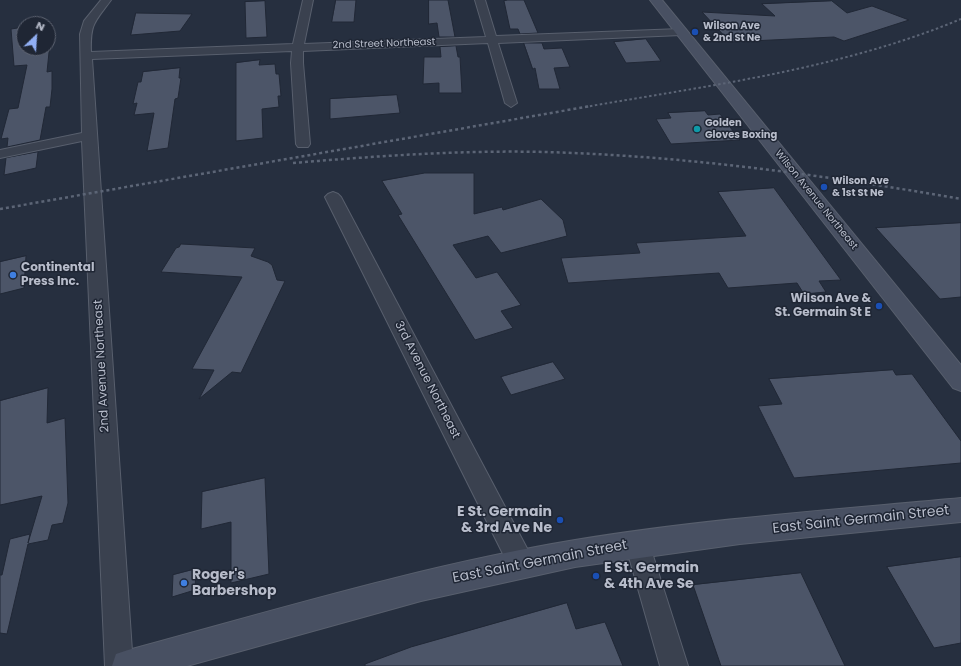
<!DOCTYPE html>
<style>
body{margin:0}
#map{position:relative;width:961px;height:666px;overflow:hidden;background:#262f3f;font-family:Poppins,sans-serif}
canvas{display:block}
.north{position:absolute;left:16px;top:16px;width:40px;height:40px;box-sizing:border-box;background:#1f2634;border:1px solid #5c6270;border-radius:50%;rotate:25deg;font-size:11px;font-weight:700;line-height:16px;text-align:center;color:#b7bcca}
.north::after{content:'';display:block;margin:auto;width:14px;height:18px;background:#91aff4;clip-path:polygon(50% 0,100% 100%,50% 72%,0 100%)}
</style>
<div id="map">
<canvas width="961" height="666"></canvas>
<div class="north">N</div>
</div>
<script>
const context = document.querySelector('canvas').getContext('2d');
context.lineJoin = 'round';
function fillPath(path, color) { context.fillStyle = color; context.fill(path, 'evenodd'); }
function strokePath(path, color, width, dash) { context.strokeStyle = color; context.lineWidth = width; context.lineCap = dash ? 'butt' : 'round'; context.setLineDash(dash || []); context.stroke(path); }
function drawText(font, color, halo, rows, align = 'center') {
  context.font = font + ' Poppins,sans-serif'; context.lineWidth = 3; context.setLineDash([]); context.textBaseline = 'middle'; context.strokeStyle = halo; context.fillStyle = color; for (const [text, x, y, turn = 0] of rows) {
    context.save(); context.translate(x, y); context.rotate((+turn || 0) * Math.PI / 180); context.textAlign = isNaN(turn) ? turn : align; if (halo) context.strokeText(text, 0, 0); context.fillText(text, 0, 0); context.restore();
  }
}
const building = new Path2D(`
 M 336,0 L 356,0 L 354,22 L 332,22 Z
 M 429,0 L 448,0 L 455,37 L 439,37 L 437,23 L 429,24 Z
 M 508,0 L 524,0 L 538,33 L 520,34 L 518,29 L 510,29 L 504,1 Z
 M 265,1 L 267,37 L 246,38 L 245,2 Z
 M 832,1 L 847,13 L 872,6 L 909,20 L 844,41 L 834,37 L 730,42 L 702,12 L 775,16 L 762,4 Z
 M 136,13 L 192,14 L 180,31 L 131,35 Z
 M 52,23 L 47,72 L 52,71 L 52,89 L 50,107 L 46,107 L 40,140 L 7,147 L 8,138 L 1,139 L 9,109 L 18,108 L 27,65 L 14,66 L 11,29 L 24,27 L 24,48 L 48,48 L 47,24 Z
 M 646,39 L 661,61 L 626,63 L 614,42 Z
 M 524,43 L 542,43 L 544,49 L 562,48 L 570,67 L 554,68 L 560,89 L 539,89 L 535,68 L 533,69 Z
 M 456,46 L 458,57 L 460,57 L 462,93 L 439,93 L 439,83 L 423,84 L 424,57 L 441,57 L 440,47 Z
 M 260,60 L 259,65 L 275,64 L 276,74 L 279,74 L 281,96 L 278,96 L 279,107 L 262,109 L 263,138 L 236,141 L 236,63 Z
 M 180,68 L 179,78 L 181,78 L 178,98 L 175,99 L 168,148 L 147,151 L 154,113 L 134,115 L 137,103 L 133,104 L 138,82 L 141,82 L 143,72 Z
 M 397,95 L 400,113 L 330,119 L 330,99 Z
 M 705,111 L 708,115 L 720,114 L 740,140 L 671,144 L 656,119 L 671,118 L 668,113 Z
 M 38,152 L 36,168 L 4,175 L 6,158 Z
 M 425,173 L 474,173 L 474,214 L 502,207 L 503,210 L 541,199 L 563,220 L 567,236 L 501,253 L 488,236 L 453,245 L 476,278 L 497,272 L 521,305 L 501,311 L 513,328 L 475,340 L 398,215 L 402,214 L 382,181 Z
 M 774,188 L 841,280 L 819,281 L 826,292 L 804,294 L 797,283 L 728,288 L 719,273 L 568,283 L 561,258 L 640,253 L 636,243 L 746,236 L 718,192 Z
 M 961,223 L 961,297 L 940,299 L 876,228 Z
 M 181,244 L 255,248 L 251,256 L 268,262 L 272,265 L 277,280 L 285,281 L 241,373 L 232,372 L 199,399 L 214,370 L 192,369 L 242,277 L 161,272 L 176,248 L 179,247 Z
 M 26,256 L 24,288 L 0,294 L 0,262 Z
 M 553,362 L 565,379 L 511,395 L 501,377 Z
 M 893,370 L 896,375 L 912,374 L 961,441 L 961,463 L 794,478 L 758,406 L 782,404 L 769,379 Z
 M 48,388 L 47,423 L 65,418 L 68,503 L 63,523 L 52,525 L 48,540 L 28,544 L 7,634 L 0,633 L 0,575 L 2,575 L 10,539 L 30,534 L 28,543 L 42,496 L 0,505 L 0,401 Z
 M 265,478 L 269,574 L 231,583 L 231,522 L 201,529 L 202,492 Z
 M 961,557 L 961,643 L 934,648 L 887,567 Z
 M 196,569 L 195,590 L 172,597 L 173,575 Z
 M 801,573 L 845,666 L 721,666 L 693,585 Z
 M 567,603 L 576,629 L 605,622 L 623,666 L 365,666 L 365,664 L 411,647 Z`);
fillPath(building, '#4c5568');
strokePath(building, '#212836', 1);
const street = new Path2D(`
 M 101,0 L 111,0 C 95,22 90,23 91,52 L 293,44 L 303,0 L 313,0 L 304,44 L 486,37 L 475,0 L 485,0 L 496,36 L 681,29 L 686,32 L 681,35 L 498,43 L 517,103 L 511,107 L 505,103 L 488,43 L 303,51 L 303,63 L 310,144 L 308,147 L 298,147 L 296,144 L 291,63 L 292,51 L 92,59 L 133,666 L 105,666 L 82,141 L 0,158 L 0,150 L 82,133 L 80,34 L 84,21 Z
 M 333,192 L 338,194 L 341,197 L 530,554 L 534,563 L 530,572 L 521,575 L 512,572 L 325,197 L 328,194 Z
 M 637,531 L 646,535 L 649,543 L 688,666 L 660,666 L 625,543 L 628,535 Z`);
const secondary = new Path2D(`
 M 650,0 L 662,0 L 961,365 L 961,391 L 953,388 Z
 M 961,498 L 961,522 L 740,544 L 575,567 L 421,601 L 187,666 L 112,666 L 116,654 L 128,650 C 276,610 424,565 575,540 C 703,519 832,510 961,498 Z`);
strokePath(street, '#585f6d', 2);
strokePath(secondary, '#585f6d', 2);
fillPath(street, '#3a414f');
fillPath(secondary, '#485062');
strokePath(new Path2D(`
 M 585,107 C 712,85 841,69 961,19`), '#5c6576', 2, [2.5, 2.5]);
strokePath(new Path2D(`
 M 293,163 C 377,156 461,150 546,152 C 686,156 823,175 961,199
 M 0,209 L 591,106`), '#5c6576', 2.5, [3, 3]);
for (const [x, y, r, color] of [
 [695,32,4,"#1a4fb4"],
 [697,129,4,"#0f9aa8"],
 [824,187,4,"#1a4fb4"],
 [13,275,4,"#3f7fe0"],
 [879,306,4,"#1a4fb4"],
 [560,520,4,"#1a4fb4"],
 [596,576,4,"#1a4fb4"],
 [184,583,4,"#3f7fe0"]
]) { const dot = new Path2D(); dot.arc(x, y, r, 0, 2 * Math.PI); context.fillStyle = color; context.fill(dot); strokePath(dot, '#1f2634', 1.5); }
drawText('bold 10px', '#b7bcca', '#1f2634', [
 ["Wilson Ave",703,26],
 ["& 2nd St Ne",703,38],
 ["Golden",705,123],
 ["Gloves Boxing",705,135],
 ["Wilson Ave",832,181],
 ["& 1st St Ne",832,193]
], 'left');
drawText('10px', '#b7bcca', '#1f2634', [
 ["2nd Street Northeast",384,44,-2],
 ["Wilson Avenue Northeast",816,200,51]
]);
drawText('bold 12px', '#b7bcca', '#1f2634', [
 ["Continental",21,268],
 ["Press Inc.",21,282],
 ["Wilson Ave &",871,299,"right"],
 ["St. Germain St E",871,313,"right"]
], 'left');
drawText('12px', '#b7bcca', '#1f2634', [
 ["2nd Avenue Northeast",102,366,-93],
 ["3rd Avenue Northeast",427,380,63]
]);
drawText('bold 14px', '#b7bcca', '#1f2634', [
 ["E St. Germain",552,512,"right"],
 ["& 3rd Ave Ne",552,528,"right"],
 ["E St. Germain",604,568],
 ["& 4th Ave Se",604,584],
 ["Roger's",192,575],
 ["Barbershop",192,591]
], 'left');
drawText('14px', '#b7bcca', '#1f2634', [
 ["East Saint Germain Street",861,520,-6],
 ["East Saint Germain Street",540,562,-11]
]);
</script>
